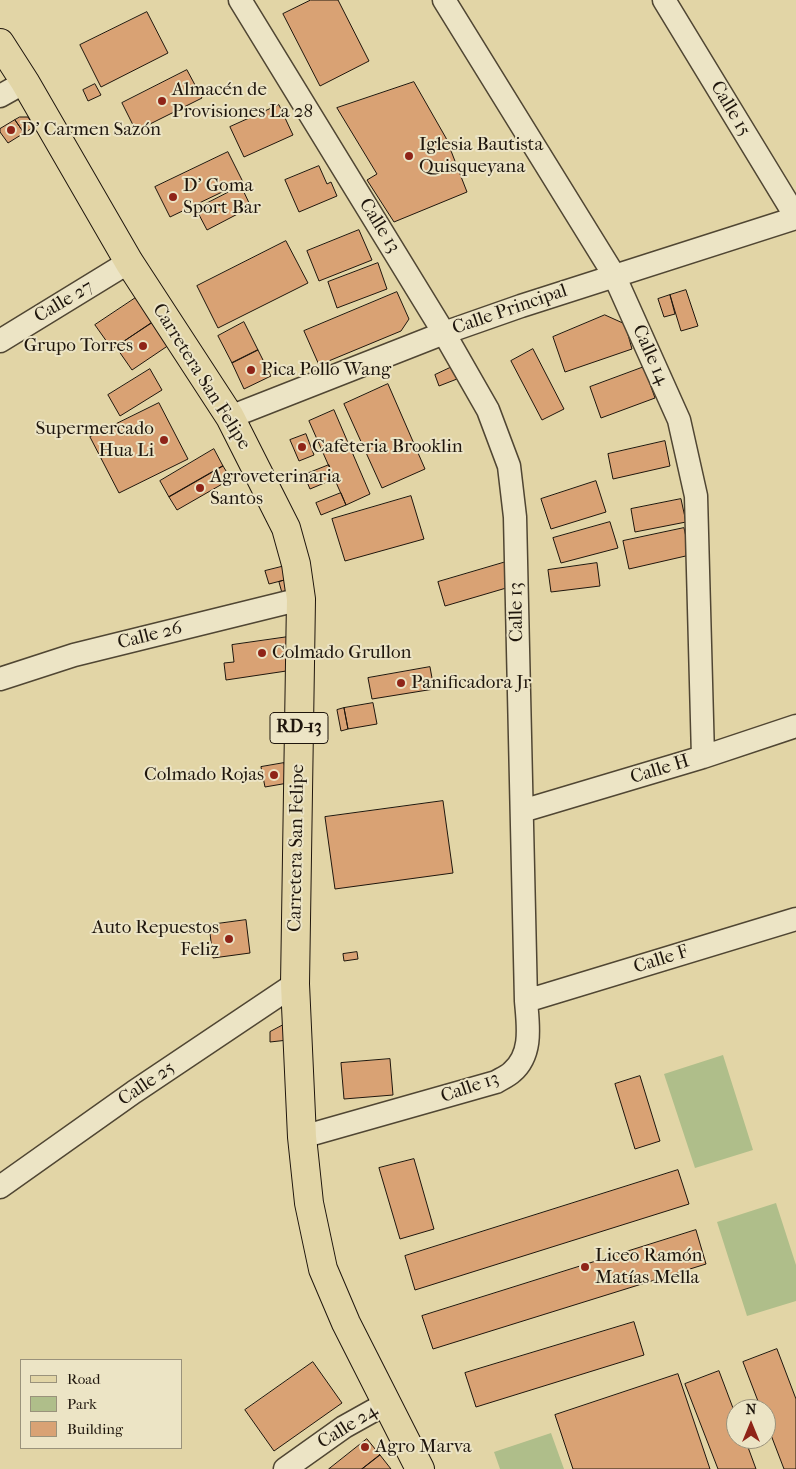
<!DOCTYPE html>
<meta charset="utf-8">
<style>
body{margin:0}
#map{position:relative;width:796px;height:1469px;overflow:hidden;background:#e2d5a6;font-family:"IM FELL French Canon",serif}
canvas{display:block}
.legend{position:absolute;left:20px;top:1359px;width:162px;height:90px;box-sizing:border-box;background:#ece4c5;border:1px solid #9a927b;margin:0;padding:6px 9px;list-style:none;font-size:15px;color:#1f160d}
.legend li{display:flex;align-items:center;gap:10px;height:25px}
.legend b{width:25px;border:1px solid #9a927b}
.north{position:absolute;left:726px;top:1399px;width:50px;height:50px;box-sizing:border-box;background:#ece4c5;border:1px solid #9a927b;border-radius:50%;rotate:0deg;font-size:14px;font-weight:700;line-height:20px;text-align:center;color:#1f160d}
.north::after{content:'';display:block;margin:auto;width:18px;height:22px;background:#8f2418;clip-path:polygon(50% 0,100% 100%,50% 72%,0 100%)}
</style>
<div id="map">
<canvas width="796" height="1469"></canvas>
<ul class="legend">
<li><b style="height:6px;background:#e2d5a6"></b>Road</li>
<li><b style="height:14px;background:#afbe8a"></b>Park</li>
<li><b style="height:14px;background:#d9a274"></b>Building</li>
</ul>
<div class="north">N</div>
</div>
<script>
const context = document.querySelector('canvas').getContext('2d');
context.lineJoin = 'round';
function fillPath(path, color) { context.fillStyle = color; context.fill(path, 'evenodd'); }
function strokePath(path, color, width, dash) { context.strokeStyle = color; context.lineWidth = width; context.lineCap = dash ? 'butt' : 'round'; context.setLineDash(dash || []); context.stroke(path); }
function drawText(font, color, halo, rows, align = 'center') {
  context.font = font + ' "IM FELL French Canon",serif'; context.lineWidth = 4; context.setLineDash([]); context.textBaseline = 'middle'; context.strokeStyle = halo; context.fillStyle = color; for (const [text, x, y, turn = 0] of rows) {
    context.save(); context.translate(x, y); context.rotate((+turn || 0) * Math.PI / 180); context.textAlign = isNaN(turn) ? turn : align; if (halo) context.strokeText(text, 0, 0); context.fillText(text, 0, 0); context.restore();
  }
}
fillPath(new Path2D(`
 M 723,1055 L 753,1150 L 695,1168 L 664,1074 Z
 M 776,1203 L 796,1265 L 796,1301 L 747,1316 L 717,1222 Z
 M 551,1433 L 564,1469 L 500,1469 L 494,1452 Z`), '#afbe8a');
const building = new Path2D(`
 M 311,0 L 338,0 L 369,61 L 320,86 L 283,14 Z
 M 147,12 L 168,53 L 101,87 L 80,45 Z
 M 187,70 L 202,98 L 136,131 L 122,103 Z
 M 414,82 L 446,138 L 467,192 L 394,222 L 367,180 L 377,174 L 337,108 Z
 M 95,84 L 101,95 L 88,101 L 83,90 Z
 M 279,105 L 293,135 L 244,157 L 230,127 Z
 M 20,117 L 28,117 L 34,127 L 24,133 L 15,120 Z
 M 15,120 L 24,133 L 8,143 L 0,132 L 0,129 Z
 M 228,152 L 243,182 L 170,217 L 155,187 Z
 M 319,166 L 327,184 L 331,182 L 337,196 L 299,212 L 285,180 Z
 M 241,186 L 251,207 L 207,230 L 196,209 Z
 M 359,230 L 372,260 L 319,281 L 307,251 Z
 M 286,241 L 308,283 L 218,328 L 197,286 Z
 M 378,263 L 387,289 L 337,308 L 328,282 Z
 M 686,290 L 698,326 L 681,331 L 670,295 Z
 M 397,292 L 409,319 L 401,331 L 319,365 L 304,331 Z
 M 670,295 L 675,314 L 664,317 L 658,299 Z
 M 137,297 L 153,322 L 112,349 L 95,325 Z
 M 605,315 L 625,324 L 632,349 L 565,372 L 553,337 Z
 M 153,322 L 169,345 L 132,370 L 116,347 Z
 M 244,322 L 258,350 L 232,363 L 218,336 Z
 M 533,349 L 564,409 L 542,420 L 511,361 Z
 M 258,350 L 271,376 L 244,389 L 232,363 Z
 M 452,367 L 457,379 L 439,386 L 435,375 Z
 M 644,367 L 655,398 L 601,418 L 590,387 Z
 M 150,369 L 162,390 L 120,416 L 108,395 Z
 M 388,384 L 425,469 L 382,488 L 344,404 Z
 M 159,403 L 188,459 L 119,493 L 90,437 Z
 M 334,410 L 370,494 L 346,505 L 309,421 Z
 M 306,434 L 314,455 L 299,461 L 290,440 Z
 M 665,441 L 670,466 L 613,479 L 608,454 Z
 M 214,449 L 223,466 L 169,497 L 160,481 Z
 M 329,465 L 334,479 L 310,489 L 304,475 Z
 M 223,466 L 231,479 L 177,510 L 169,497 Z
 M 596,481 L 606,512 L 551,529 L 541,499 Z
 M 341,493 L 346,505 L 321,515 L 316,503 Z
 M 411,496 L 424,539 L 345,561 L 332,519 Z
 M 681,499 L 686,522 L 635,532 L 631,509 Z
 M 610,522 L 618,548 L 561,563 L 553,538 Z
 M 684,528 L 690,555 L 629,569 L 623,541 Z
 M 506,562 L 513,586 L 445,606 L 438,582 Z
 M 597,563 L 600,586 L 551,592 L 548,570 Z
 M 289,565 L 292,578 L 269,584 L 265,571 Z
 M 292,578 L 295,590 L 282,593 L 279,582 Z
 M 288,637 L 293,670 L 226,680 L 224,663 L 234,662 L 232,645 Z
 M 430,667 L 434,689 L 372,699 L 368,678 Z
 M 373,703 L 377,724 L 348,729 L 344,708 Z
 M 344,708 L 348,729 L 341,731 L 337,710 Z
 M 284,763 L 288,783 L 265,787 L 261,767 Z
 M 443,801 L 453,873 L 335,889 L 325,817 Z
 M 246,920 L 250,953 L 213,958 L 209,925 Z
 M 357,952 L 358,959 L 344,961 L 343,954 Z
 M 289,1022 L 297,1039 L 270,1042 L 270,1032 Z
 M 390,1059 L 393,1095 L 344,1099 L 341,1063 Z
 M 640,1076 L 660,1141 L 635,1149 L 615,1084 Z
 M 414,1159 L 434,1229 L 400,1239 L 379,1168 Z
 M 678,1170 L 689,1204 L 415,1290 L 405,1256 Z
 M 696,1230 L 706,1264 L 433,1349 L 422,1316 Z
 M 634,1322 L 644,1355 L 476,1407 L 465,1373 Z
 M 777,1349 L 796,1399 L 796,1469 L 784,1469 L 766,1422 L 766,1409 L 761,1409 L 743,1362 Z
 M 313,1362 L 342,1403 L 274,1451 L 245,1410 Z
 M 719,1371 L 736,1416 L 736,1439 L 745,1439 L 756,1469 L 718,1469 L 685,1384 Z
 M 678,1374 L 710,1469 L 573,1469 L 555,1415 Z
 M 367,1439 L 380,1455 L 362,1469 L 329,1469 Z
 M 380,1455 L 391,1469 L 362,1469 Z`);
fillPath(building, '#d9a274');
strokePath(building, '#1f160d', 1);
const minor = new Path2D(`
 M 240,0 L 444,333 L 488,410 L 509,466 L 515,517 L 526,1001 C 528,1025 533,1054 512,1072 C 508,1076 501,1079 496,1082 L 302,1137
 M 444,0 L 614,275 L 679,420 L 696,496 L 703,757
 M 664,0 L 796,217
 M 0,96 L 25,82
 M 0,341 L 129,262
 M 230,417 L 444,333 L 521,306 L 796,218
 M 0,679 L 74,655 L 301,599
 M 522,811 L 703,757 L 796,726
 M 526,1001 L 796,919
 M 0,1187 L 134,1092 L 295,984
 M 285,1469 L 344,1427 L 387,1403`);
const primary = new Path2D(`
 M 0,43 L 25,82 L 129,262 L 230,417 L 286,528 L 296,564 L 301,599 L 295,984 L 302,1137 L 309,1203 L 323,1269 L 346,1323 L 420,1469`);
strokePath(minor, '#504633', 25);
strokePath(primary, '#1f160d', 30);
strokePath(minor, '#ece4c5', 22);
strokePath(primary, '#e2d5a6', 28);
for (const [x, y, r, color] of [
 [162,101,5,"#8f2418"],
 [11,130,5,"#8f2418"],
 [409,156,5,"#8f2418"],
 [173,197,5,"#8f2418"],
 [143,346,5,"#8f2418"],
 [251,370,5,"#8f2418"],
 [164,440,5,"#8f2418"],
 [302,447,5,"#8f2418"],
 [200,488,5,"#8f2418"],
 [262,653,5,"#8f2418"],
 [401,683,5,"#8f2418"],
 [274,775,5,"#8f2418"],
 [229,939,5,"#8f2418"],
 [585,1267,5,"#8f2418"],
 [365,1447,5,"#8f2418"]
]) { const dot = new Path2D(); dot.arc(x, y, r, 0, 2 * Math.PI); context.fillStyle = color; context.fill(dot); strokePath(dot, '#ece4c5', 2); }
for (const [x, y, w] of [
 [299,728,58]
]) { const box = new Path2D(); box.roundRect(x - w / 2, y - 15.5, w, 31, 4); context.fillStyle = '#ece4c5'; context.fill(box); strokePath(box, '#1f160d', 1); }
drawText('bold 18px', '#1f160d', null, [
 ["RD-13",299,728]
]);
drawText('19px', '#1f160d', '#ece4c5', [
 ["Almacén de",172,90],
 ["Provisiones La 28",172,112],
 ["D' Carmen Sazón",21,130],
 ["Iglesia Bautista",419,145],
 ["Quisqueyana",419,167],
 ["D' Goma",183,186],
 ["Sport Bar",183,208],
 ["Grupo Torres",133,346,"right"],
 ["Pica Pollo Wang",261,370],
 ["Supermercado",154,429,"right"],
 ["Hua Li",154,451,"right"],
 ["Cafeteria Brooklin",312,447],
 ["Agroveterinaria",210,477],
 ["Santos",210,499],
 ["Colmado Grullon",272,653],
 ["Panificadora Jr",411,683],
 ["Colmado Rojas",264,775,"right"],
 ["Auto Repuestos",219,928,"right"],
 ["Feliz",219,950,"right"],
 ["Liceo Ramón",595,1256],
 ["Matías Mella",595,1278],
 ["Agro Marva",375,1447]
], 'left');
drawText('19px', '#1f160d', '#ece4c5', [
 ["Calle 15",730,109,59],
 ["Calle 13",379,226,58],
 ["Calle 27",64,302,-31],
 ["Calle Principal",510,310,-19],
 ["Calle 14",650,355,66],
 ["Carretera San Felipe",201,377,58],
 ["Calle 13",517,612,-91],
 ["Calle 26",150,636,-14],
 ["Calle H",660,770,-17],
 ["Carretera San Felipe",297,848,-89],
 ["Calle F",661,960,-17],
 ["Calle 25",147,1084,-34],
 ["Calle 13",470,1088,-19],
 ["Calle 24",348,1427,-32]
]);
</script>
